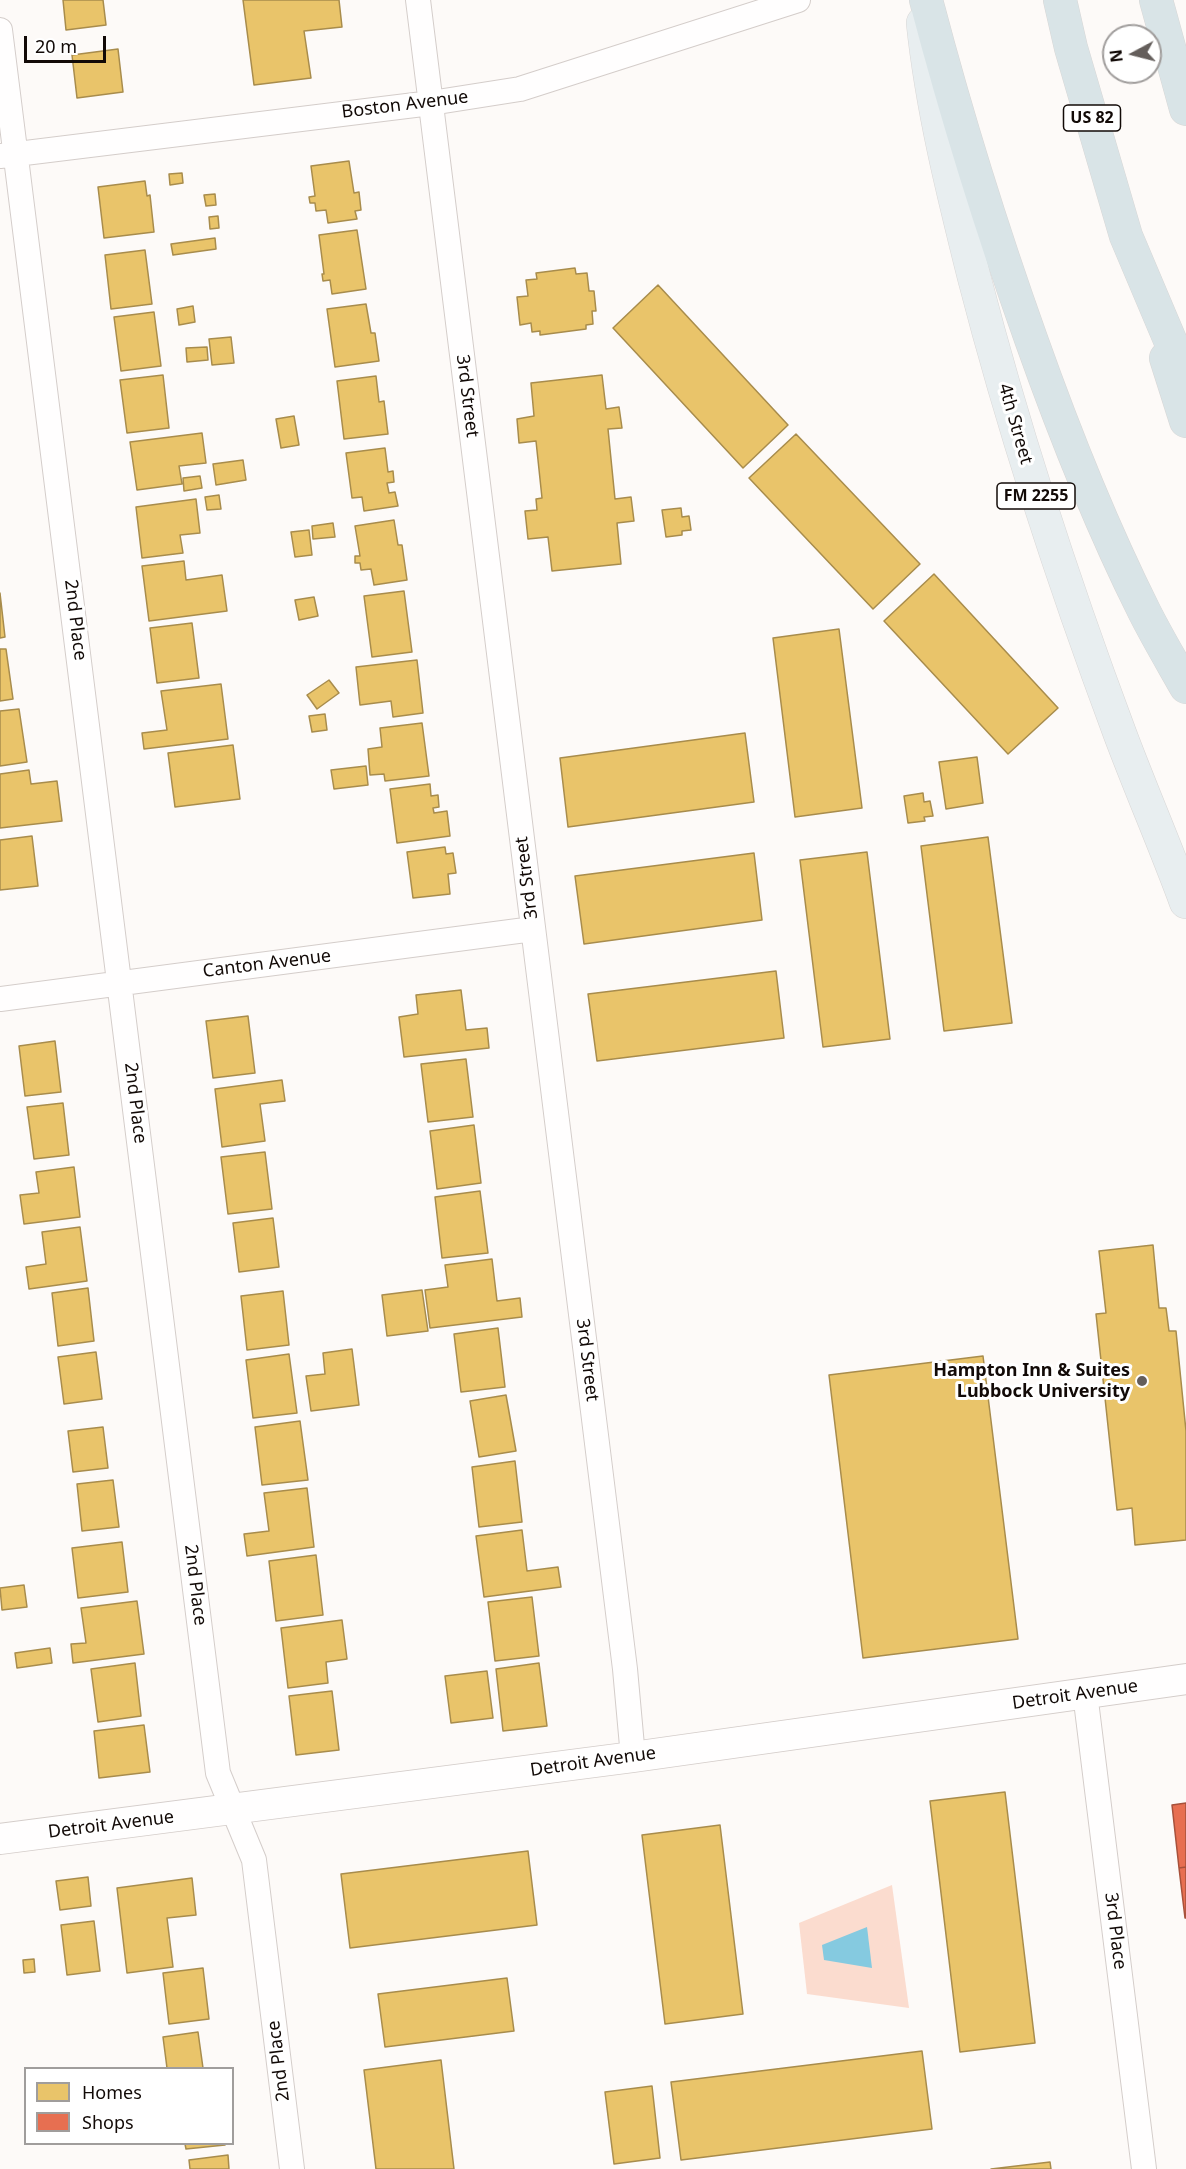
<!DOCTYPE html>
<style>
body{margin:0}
#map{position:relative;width:1186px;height:2169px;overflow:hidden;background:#fdfaf8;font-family:"Noto Sans",sans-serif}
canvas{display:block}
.legend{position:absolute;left:24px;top:2067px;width:210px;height:78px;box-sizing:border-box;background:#fff;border:2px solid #a09d9c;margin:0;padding:8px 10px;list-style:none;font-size:18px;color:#120a07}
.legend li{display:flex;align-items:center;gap:12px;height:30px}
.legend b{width:30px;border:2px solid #a09d9c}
.north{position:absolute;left:1102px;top:24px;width:60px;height:60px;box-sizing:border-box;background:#fff;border:2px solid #a09d9c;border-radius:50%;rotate:263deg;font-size:16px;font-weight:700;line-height:24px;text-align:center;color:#120a07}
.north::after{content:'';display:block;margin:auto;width:21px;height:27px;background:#645e5b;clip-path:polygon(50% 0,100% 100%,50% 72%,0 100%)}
.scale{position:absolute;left:24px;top:36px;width:82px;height:27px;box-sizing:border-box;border:3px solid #120a07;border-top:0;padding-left:8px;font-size:18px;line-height:21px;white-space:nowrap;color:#120a07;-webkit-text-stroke:4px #fff;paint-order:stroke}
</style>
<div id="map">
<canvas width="1186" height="2169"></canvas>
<ul class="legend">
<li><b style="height:16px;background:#e9c46a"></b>Homes</li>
<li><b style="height:16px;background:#e76f51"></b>Shops</li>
</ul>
<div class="north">N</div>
<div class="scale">20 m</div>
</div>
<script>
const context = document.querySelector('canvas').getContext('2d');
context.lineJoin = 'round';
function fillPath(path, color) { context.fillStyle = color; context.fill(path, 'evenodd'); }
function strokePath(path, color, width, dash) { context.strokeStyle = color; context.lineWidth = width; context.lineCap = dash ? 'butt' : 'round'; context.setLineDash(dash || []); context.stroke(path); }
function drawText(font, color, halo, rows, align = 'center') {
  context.font = font + ' "Noto Sans",sans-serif'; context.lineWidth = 6; context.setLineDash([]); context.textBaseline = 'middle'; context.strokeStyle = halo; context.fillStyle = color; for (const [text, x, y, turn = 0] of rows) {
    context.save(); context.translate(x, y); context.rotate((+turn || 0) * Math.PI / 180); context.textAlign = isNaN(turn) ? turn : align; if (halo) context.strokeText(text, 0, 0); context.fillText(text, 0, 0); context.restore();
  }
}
fillPath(new Path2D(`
 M 892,1885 L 909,2008 L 807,1994 L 799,1923 Z`), '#fbdccf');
fillPath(new Path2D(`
 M 867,1927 L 872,1968 L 824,1960 L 822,1945 Z`), '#85cae0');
const homes = new Path2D(`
 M 63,0 L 103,0 L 106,25 L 66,30 Z
 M 243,0 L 339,0 L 342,27 L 304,31 L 311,78 L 254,85 Z
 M 118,49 L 123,92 L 77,98 L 72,55 Z
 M 349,161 L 354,193 L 359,192 L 361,210 L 355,211 L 357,219 L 328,223 L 326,210 L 316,211 L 315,203 L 310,203 L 309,197 L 315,196 L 311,166 Z
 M 182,173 L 183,183 L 170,185 L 169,174 Z
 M 145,181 L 147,196 L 150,195 L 154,232 L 104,238 L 98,187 Z
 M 215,194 L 216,205 L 206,206 L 204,195 Z
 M 218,216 L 219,228 L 210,229 L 209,217 Z
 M 357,230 L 366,289 L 332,294 L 330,280 L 323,281 L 322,274 L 324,274 L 319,235 Z
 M 215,238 L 216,249 L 173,255 L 171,244 Z
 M 145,250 L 152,304 L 111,309 L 105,255 Z
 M 575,268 L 576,274 L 587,273 L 589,291 L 594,291 L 596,311 L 592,311 L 593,324 L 586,325 L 586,329 L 540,335 L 540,331 L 532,332 L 531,323 L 520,325 L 517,297 L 528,296 L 526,280 L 537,279 L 536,273 Z
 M 658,285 L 788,425 L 743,468 L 613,328 Z
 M 366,304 L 371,333 L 375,333 L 379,361 L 335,367 L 327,309 Z
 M 193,306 L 195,322 L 179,325 L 177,309 Z
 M 154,312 L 161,366 L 121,371 L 114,317 Z
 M 231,337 L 234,363 L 212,365 L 209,339 Z
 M 207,347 L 208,360 L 187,362 L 186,348 Z
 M 163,375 L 169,428 L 127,433 L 120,380 Z
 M 602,375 L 606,409 L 619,407 L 622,428 L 608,429 L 615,499 L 631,497 L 634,521 L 617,523 L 621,564 L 552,571 L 548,537 L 528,539 L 525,511 L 537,510 L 536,499 L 542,498 L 536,441 L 519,443 L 517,419 L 534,416 L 531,383 Z
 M 376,376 L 379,402 L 384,401 L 388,434 L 344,439 L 337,381 Z
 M 294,416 L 299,445 L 281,448 L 276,419 Z
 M 202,433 L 206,463 L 179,466 L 182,484 L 137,490 L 130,442 Z
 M 796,434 L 920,564 L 873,609 L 749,478 Z
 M 385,448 L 388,472 L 393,471 L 394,482 L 387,483 L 389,493 L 395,492 L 398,506 L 364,511 L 362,497 L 352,498 L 346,453 Z
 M 243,460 L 246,480 L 216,485 L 213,464 Z
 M 200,476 L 202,488 L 184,491 L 183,478 Z
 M 219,495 L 221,509 L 207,510 L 205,497 Z
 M 196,499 L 200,533 L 180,535 L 183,553 L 142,558 L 136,507 Z
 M 681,508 L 682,517 L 689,516 L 691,530 L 682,531 L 682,535 L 666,537 L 662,510 Z
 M 394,520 L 398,545 L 402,545 L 407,580 L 374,585 L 371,569 L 361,570 L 360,563 L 355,563 L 355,556 L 360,556 L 355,526 Z
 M 333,523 L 335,537 L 313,539 L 312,526 Z
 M 309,530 L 312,555 L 295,557 L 291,532 Z
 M 184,561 L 186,580 L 222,575 L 227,611 L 149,621 L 142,566 Z
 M 934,574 L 1058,708 L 1008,754 L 884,621 Z
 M 404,591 L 412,652 L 372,657 L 364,596 Z
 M 0,593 L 5,637 L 0,638 Z
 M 314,597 L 318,616 L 299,620 L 295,600 Z
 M 192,623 L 199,678 L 157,683 L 150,628 Z
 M 839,629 L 862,808 L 795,817 L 773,638 Z
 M 0,649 L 6,649 L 13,699 L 0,701 Z
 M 417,660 L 423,713 L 393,717 L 391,701 L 360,705 L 356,667 Z
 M 329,680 L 339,693 L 317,709 L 307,695 Z
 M 221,684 L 228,739 L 144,749 L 142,733 L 167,730 L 161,691 Z
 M 19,709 L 27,762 L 0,766 L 0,711 Z
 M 325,714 L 327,730 L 312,732 L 309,716 Z
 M 422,723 L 429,776 L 385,781 L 384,774 L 370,775 L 368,749 L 382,747 L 380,728 Z
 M 745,733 L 754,802 L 568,827 L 560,758 Z
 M 233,745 L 240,799 L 175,807 L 168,753 Z
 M 977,757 L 983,803 L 946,809 L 939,762 Z
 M 366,766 L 368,785 L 334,789 L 331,770 Z
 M 29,770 L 31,784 L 57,781 L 62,821 L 0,828 L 0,774 Z
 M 430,784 L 431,796 L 438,795 L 439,807 L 433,808 L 434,813 L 447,811 L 450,836 L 397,843 L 390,789 Z
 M 923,793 L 924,802 L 930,801 L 933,816 L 924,817 L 925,821 L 908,823 L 904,796 Z
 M 32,836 L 38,886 L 0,890 L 0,840 Z
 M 988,837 L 1012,1023 L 944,1031 L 921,846 Z
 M 445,847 L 446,854 L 453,853 L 456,873 L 448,874 L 450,894 L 413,898 L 407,852 Z
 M 867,852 L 890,1039 L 823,1047 L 800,860 Z
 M 754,853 L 762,920 L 584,944 L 575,876 Z
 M 776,971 L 784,1038 L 597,1061 L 588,994 Z
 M 461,990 L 466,1030 L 487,1028 L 489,1048 L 404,1057 L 399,1017 L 418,1014 L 416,995 Z
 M 248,1016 L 255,1073 L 213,1078 L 206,1021 Z
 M 55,1041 L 61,1092 L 25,1096 L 19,1046 Z
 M 466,1059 L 473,1117 L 428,1122 L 421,1064 Z
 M 282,1080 L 285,1101 L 260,1104 L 265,1141 L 222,1147 L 215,1089 Z
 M 63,1103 L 69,1155 L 34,1159 L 27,1107 Z
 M 474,1125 L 481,1183 L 437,1189 L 430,1131 Z
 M 265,1152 L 272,1209 L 228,1214 L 221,1157 Z
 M 74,1167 L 80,1217 L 24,1224 L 20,1195 L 39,1193 L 36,1172 Z
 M 480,1191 L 488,1253 L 442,1258 L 435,1197 Z
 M 273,1218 L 279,1267 L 239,1272 L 233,1223 Z
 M 80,1227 L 87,1281 L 29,1289 L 26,1267 L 46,1264 L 42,1232 Z
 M 1153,1245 L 1159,1308 L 1166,1308 L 1169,1331 L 1176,1331 L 1186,1431 L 1186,1540 L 1135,1545 L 1132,1508 L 1117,1510 L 1096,1314 L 1106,1313 L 1099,1251 Z
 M 492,1259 L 497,1301 L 520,1298 L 522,1317 L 430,1328 L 425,1290 L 448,1287 L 445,1265 Z
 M 88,1288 L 94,1341 L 58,1346 L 52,1293 Z
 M 422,1290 L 428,1331 L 387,1336 L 382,1295 Z
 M 283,1291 L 289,1345 L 247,1350 L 241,1296 Z
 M 498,1328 L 505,1387 L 461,1392 L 454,1334 Z
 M 352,1349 L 359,1405 L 311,1411 L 306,1376 L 325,1374 L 323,1353 Z
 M 96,1352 L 102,1399 L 64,1404 L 58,1357 Z
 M 289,1354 L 297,1413 L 253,1418 L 246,1360 Z
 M 983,1356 L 1018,1639 L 863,1658 L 829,1375 Z
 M 506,1395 L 516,1451 L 479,1457 L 470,1401 Z
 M 300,1421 L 308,1480 L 262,1485 L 255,1427 Z
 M 103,1427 L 108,1468 L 73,1472 L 68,1431 Z
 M 515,1461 L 522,1522 L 479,1527 L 472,1467 Z
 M 113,1480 L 119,1527 L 82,1531 L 77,1484 Z
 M 307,1488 L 314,1547 L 247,1556 L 244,1534 L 269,1531 L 264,1493 Z
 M 522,1530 L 527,1571 L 558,1567 L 561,1587 L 484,1597 L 476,1536 Z
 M 122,1542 L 128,1592 L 78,1598 L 72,1548 Z
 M 316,1555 L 323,1615 L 276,1621 L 269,1561 Z
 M 24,1585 L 27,1607 L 2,1610 L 0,1588 Z
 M 532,1597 L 539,1656 L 495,1661 L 488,1602 Z
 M 137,1601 L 144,1654 L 73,1663 L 71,1644 L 86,1643 L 81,1608 Z
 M 342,1620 L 347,1659 L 326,1662 L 328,1683 L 288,1688 L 281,1628 Z
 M 50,1648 L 52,1663 L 17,1668 L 15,1653 Z
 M 135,1663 L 141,1716 L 98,1722 L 91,1669 Z
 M 539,1663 L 547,1726 L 503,1731 L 496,1669 Z
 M 487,1671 L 493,1718 L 451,1723 L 445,1676 Z
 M 332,1691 L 339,1750 L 296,1755 L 289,1696 Z
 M 144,1725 L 150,1772 L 99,1778 L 94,1731 Z
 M 1005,1792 L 1035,2043 L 960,2052 L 930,1801 Z
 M 720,1825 L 743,2014 L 665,2024 L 642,1835 Z
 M 528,1851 L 537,1925 L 350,1948 L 341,1874 Z
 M 88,1877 L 91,1906 L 60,1910 L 56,1881 Z
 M 192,1878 L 196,1915 L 167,1918 L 173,1967 L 127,1973 L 117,1888 Z
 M 94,1921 L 100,1971 L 67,1975 L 61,1925 Z
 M 34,1959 L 35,1972 L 24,1973 L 23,1960 Z
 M 203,1968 L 209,2019 L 169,2024 L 163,1973 Z
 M 507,1978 L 514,2031 L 385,2047 L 378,1994 Z
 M 198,2032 L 203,2068 L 167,2068 L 163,2037 Z
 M 922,2051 L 932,2129 L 681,2160 L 671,2082 Z
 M 441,2060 L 454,2169 L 376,2169 L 364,2070 Z
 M 652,2086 L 660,2158 L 614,2164 L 605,2092 Z
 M 185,2144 L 224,2144 L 225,2145 L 186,2149 Z
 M 228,2155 L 229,2169 L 190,2169 L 189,2160 Z
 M 1050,2162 L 1051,2169 L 991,2169 Z`);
fillPath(homes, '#e9c46a');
strokePath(homes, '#a88c4c', 1.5);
const shops = new Path2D(`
 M 1186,1803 L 1186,1867 L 1179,1868 L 1172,1805 Z
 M 1186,1867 L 1186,1918 L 1185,1918 L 1179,1868 Z`);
fillPath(shops, '#e76f51');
strokePath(shops, '#a7513b', 1.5);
const minor = new Path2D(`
 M 418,0 L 625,1669 L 633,1757
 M 0,30 L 218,1773 L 254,1860 L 292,2169
 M 0,156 L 431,103 L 520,89 L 798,0
 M 0,999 L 533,929
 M 1085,1693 L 1144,2169`);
const tertiary = new Path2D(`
 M 0,1839 L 633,1757 L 1186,1679`);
const primary = new Path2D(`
 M 923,23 C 932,109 953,193 974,277 C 1014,432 1064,584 1120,734 C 1141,790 1165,845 1186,902`);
const motorway = new Path2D(`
 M 926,0 C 956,114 991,227 1031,339 C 1064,432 1100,523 1144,611 C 1157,637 1172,662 1186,687
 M 1060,0 L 1071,48 L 1126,236 L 1186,378
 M 1156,0 L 1186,109
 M 1166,358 L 1186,421`);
strokePath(minor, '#d4cdca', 26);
strokePath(tertiary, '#d4cdca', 32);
strokePath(primary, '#d8d6d5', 34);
strokePath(motorway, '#d8d6d5', 34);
strokePath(minor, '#fffefe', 24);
strokePath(tertiary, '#fffefe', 30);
strokePath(primary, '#e8eef0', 33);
strokePath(motorway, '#d9e4e7', 33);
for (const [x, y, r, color] of [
 [1142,1381,6,"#645e5b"]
]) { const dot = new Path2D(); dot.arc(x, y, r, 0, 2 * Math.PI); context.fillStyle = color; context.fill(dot); strokePath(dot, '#fff', 2); }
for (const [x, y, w] of [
 [1092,118,57],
 [1036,496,78]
]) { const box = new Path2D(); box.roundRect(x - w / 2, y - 13, w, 26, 4.5); context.fillStyle = '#fff'; context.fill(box); strokePath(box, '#120a07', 1.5); }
drawText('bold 16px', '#120a07', null, [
 ["US 82",1092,118],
 ["FM 2255",1036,496]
]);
drawText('18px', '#120a07', '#fff', [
 ["Boston Avenue",405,105,-7],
 ["3rd Street",467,396,83],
 ["4th Street",1015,424,74],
 ["2nd Place",75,620,83],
 ["3rd Street",527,878,-97],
 ["Canton Avenue",267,964,-7],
 ["2nd Place",135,1103,83],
 ["3rd Street",587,1360,83],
 ["2nd Place",195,1585,83],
 ["Detroit Avenue",1075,1695,-8],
 ["Detroit Avenue",593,1762,-8],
 ["Detroit Avenue",111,1825,-7],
 ["3rd Place",1115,1931,83],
 ["2nd Place",279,2061,-97]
]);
drawText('bold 18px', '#120a07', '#fff', [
 ["Hampton Inn & Suites",1130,1371],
 ["Lubbock University",1130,1392]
], 'right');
</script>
